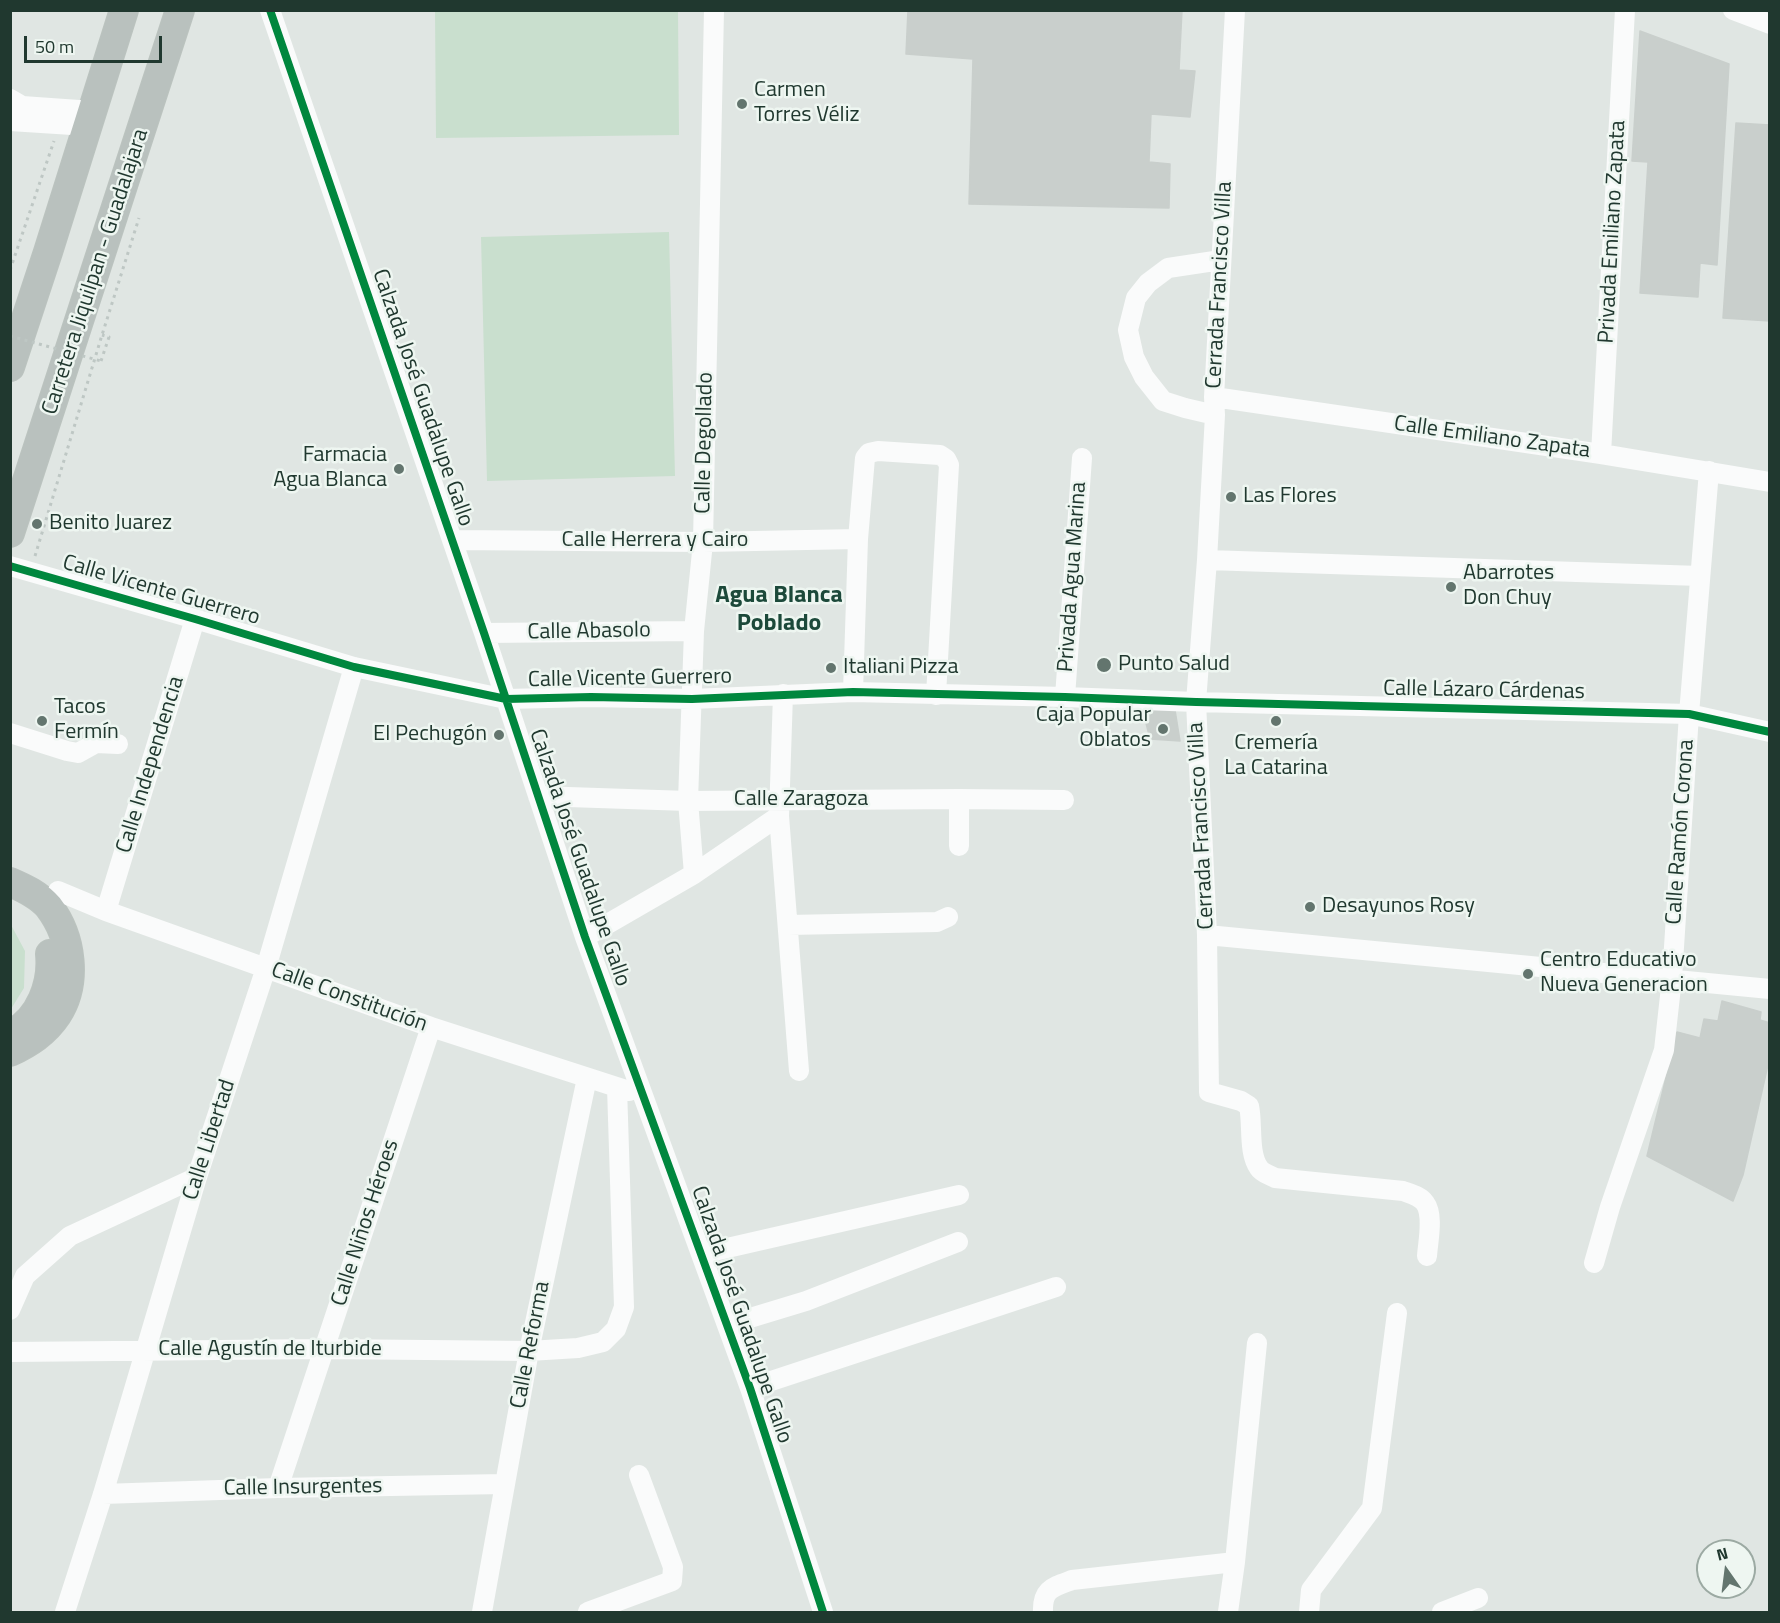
<!DOCTYPE html>
<meta charset="utf-8">
<style>
body{margin:0}
#map{position:relative;width:1780px;height:1623px;overflow:hidden;background:#e0e6e3;font-family:"Titillium Web",sans-serif}
canvas{display:block}
.frame{position:absolute;inset:0;border:12px solid #20382f;pointer-events:none}
.north{position:absolute;left:1696px;top:1539px;width:60px;height:60px;box-sizing:border-box;background:#eef6f1;border:2px solid #9caaa3;border-radius:50%;rotate:346deg;font-size:16px;font-weight:700;line-height:24px;text-align:center;color:#20382f}
.north::after{content:'';display:block;margin:auto;width:21px;height:27px;background:#63756e;clip-path:polygon(50% 0,100% 100%,50% 72%,0 100%)}
.scale{position:absolute;left:24px;top:36px;width:138px;height:27px;box-sizing:border-box;border:3px solid #20382f;border-top:0;padding-left:8px;font-size:18px;line-height:21px;white-space:nowrap;color:#20382f;-webkit-text-stroke:4px #eef6f1;paint-order:stroke}
</style>
<div id="map">
<canvas width="1780" height="1623"></canvas>
<div class="frame"></div>
<div class="north">N</div>
<div class="scale">50 m</div>
</div>
<script>
const context = document.querySelector('canvas').getContext('2d');
context.lineJoin = 'round';
function fillPath(path, color) { context.fillStyle = color; context.fill(path, 'evenodd'); }
function strokePath(path, color, width, dash) { context.strokeStyle = color; context.lineWidth = width; context.lineCap = dash ? 'butt' : 'round'; context.setLineDash(dash || []); context.stroke(path); }
function drawText(font, color, halo, rows, align = 'center') {
  context.font = font + ' "Titillium Web",sans-serif'; context.lineWidth = 5; context.setLineDash([]); context.textBaseline = 'middle'; context.strokeStyle = halo; context.fillStyle = color; for (const [text, x, y, turn = 0] of rows) {
    context.save(); context.translate(x, y); context.rotate((+turn || 0) * Math.PI / 180); context.textAlign = isNaN(turn) ? turn : align; if (halo) context.strokeText(text, 0, 0); context.fillText(text, 0, 0); context.restore();
  }
}
fillPath(new Path2D(`
 M 435,11 L 678,11 L 679,135 L 436,138 Z
 M 669,232 L 675,476 L 487,481 L 481,237 Z
 M 10,923 L 25,951 L 24,988 L 11,1009 Z`), '#c9dfce');
const building = new Path2D(`
 M 908,10 L 1182,10 L 1179,70 L 1195,71 L 1190,117 L 1151,114 L 1149,162 L 1170,164 L 1169,208 L 969,204 L 973,59 L 906,54 Z
 M 1640,31 L 1729,64 L 1717,265 L 1700,263 L 1698,297 L 1640,293 L 1648,162 L 1632,161 Z
 M 1736,123 L 1770,125 L 1770,321 L 1723,318 Z
 M 1175,710 L 1180,741 L 1150,739 L 1143,711 Z
 M 1722,1001 L 1761,1012 L 1760,1020 L 1770,1023 L 1770,1056 L 1743,1175 L 1733,1201 L 1647,1156 L 1677,1032 L 1700,1038 L 1704,1019 L 1718,1021 Z`);
fillPath(building, '#c9cfcc');
strokePath(building, '#c9cfcc', 1.5);
const highway = new Path2D(`
 M 10,367 L 48,252 L 124,10
 M 10,533 L 180,10
 M 10,882 C 24,888 39,895 49,907 C 72,937 78,983 57,1015 C 45,1033 29,1043 10,1052
 M 13,1033 C 40,1018 53,984 50,954`);
strokePath(highway, '#bbc3bf', 30);
strokePath(new Path2D(`
 M 10,270 L 54,141
 M 101,361 L 109,337 L 102,335
 M 35,556 L 102,335 L 139,218`), '#bec7c4', 3, [3, 4.5]);
strokePath(new Path2D(`
 M 270,10 L 484,633 L 585,937 L 750,1388 L 823,1612
 M 1235,10 L 1214,397 L 1215,415 L 1207,560 L 1196,702 L 1207,935 L 1209,1092 L 1241,1101 L 1249,1106 C 1253,1124 1248,1153 1259,1168 C 1262,1173 1270,1175 1275,1178 L 1403,1191 C 1411,1194 1420,1196 1425,1203 C 1434,1215 1428,1241 1427,1256
 M 1733,10 L 1770,24
 M 10,99 L 22,106 L 93,111
 M 10,121 L 88,126
 M 1214,397 L 1601,454 L 1770,482
 M 1215,415 L 1185,408 L 1163,401 L 1144,377 L 1134,357 L 1128,330 L 1136,298 L 1148,283 L 1168,268 L 1221,260
 M 1601,454 L 1625,10
 M 452,540 L 703,542 L 858,539
 M 1207,560 L 1700,576
 M 10,566 L 195,619 L 354,667 L 506,699 L 591,697 L 692,699 L 853,692 L 1065,697 L 1196,702 L 1689,714 L 1770,732
 M 484,633 L 694,631
 M 853,692 L 858,539 L 865,458 L 869,453 L 878,451 L 940,455 L 946,459 L 949,465 L 936,695
 M 783,694 L 779,816 L 799,1071
 M 1065,697 L 1082,458
 M 10,733 L 67,751 L 78,753 L 96,743 L 118,744
 M 538,796 L 688,801 L 959,799 L 1064,800
 M 959,799 L 959,846
 M 694,874 L 688,801 L 694,631 L 703,542 L 714,10
 M 58,891 L 106,911 L 431,1027 L 629,1091
 M 106,911 L 195,619
 M 788,925 L 937,922 L 948,917
 M 1207,935 L 1770,989
 M 585,937 L 694,874 L 779,816
 M 701,1254 L 959,1195
 M 1594,1263 L 1610,1207 L 1664,1050 L 1672,978 L 1689,714 L 1709,471
 M 10,1310 L 25,1276 L 70,1236 L 197,1177
 M 727,1325 L 806,1301 L 958,1242
 M 10,1352 L 324,1349 L 529,1351 L 578,1348 L 603,1342 L 616,1329 L 624,1307 L 617,1087
 M 750,1388 L 1056,1287
 M 278,1488 L 431,1027
 M 103,1494 L 278,1488 L 504,1484
 M 65,1612 L 103,1494 L 197,1177 L 266,968 L 354,667
 M 482,1612 L 529,1351 L 587,1078
 M 588,1612 L 672,1581 L 673,1567 L 639,1475
 M 1043,1612 C 1042,1589 1053,1587 1072,1580 L 1235,1562
 M 1228,1612 L 1235,1562 L 1257,1343
 M 1309,1612 L 1311,1590 L 1372,1508 L 1397,1313
 M 1442,1612 L 1478,1598`), '#fafbfb', 20);
strokePath(highway, '#b9c1be', 28);
strokePath(new Path2D(`
 M 10,336 L 101,361`), '#bec7c4', 3, [3, 4.5]);
strokePath(new Path2D(`
 M 270,10 L 484,633 L 585,937 L 750,1388 L 823,1612
 M 10,566 L 195,619 L 354,667 L 506,699 L 591,697 L 692,699 L 853,692 L 1065,697 L 1196,702 L 1689,714 L 1770,732`), '#00873e', 8);
for (const [x, y, r, color] of [
 [742,104,6,"#63756e"],
 [399,469,6,"#63756e"],
 [1231,497,6,"#63756e"],
 [37,524,6,"#63756e"],
 [1451,587,6,"#63756e"],
 [1104,665,8,"#63756e"],
 [831,668,6,"#63756e"],
 [42,721,6,"#63756e"],
 [1276,721,6,"#63756e"],
 [1163,729,6,"#63756e"],
 [499,735,6,"#63756e"],
 [1310,907,6,"#63756e"],
 [1528,974,6,"#63756e"]
]) { const dot = new Path2D(); dot.arc(x, y, r, 0, 2 * Math.PI); context.fillStyle = color; context.fill(dot); strokePath(dot, '#eef6f1', 2); }
drawText('22px', '#20382f', '#eef6f1', [
 ["Carmen",754,91],
 ["Torres Véliz",754,116],
 ["Farmacia",387,456,"right"],
 ["Agua Blanca",387,481,"right"],
 ["Las Flores",1243,497],
 ["Benito Juarez",49,524],
 ["Abarrotes",1463,574],
 ["Don Chuy",1463,599],
 ["Punto Salud",1118,665],
 ["Italiani Pizza",843,668],
 ["Tacos",54,708],
 ["Fermín",54,733],
 ["Caja Popular",1151,716,"right"],
 ["Oblatos",1151,741,"right"],
 ["El Pechugón",487,735,"right"],
 ["Cremería",1276,744,"center"],
 ["La Catarina",1276,769,"center"],
 ["Desayunos Rosy",1322,907],
 ["Centro Educativo",1540,961],
 ["Nueva Generacion",1540,986]
], 'left');
drawText('22px', '#20382f', '#eef6f1', [
 ["Privada Emiliano Zapata",1613,232,-87],
 ["Carretera Jiquilpan - Guadalajara",96,272,-72],
 ["Cerrada Francisco Villa",1220,285,-87],
 ["Calzada José Guadalupe Gallo",422,398,71],
 ["Calle Emiliano Zapata",1492,438,8],
 ["Calle Degollado",705,443,-89],
 ["Calle Herrera y Cairo",655,541],
 ["Privada Agua Marina",1073,577,-86],
 ["Calle Vicente Guerrero",161,591,16],
 ["Calle Abasolo",589,632,-1],
 ["Calle Vicente Guerrero",630,679,-1],
 ["Calle Lázaro Cárdenas",1484,691,1],
 ["Calle Independencia",151,765,-73],
 ["Calle Zaragoza",801,800],
 ["Cerrada Francisco Villa",1202,826,-93],
 ["Calle Ramón Corona",1681,832,-86],
 ["Calzada José Guadalupe Gallo",579,858,71],
 ["Calle Constitución",349,998,20],
 ["Calle Libertad",210,1140,-72],
 ["Calle Niños Héroes",366,1223,-72],
 ["Calzada José Guadalupe Gallo",741,1315,71],
 ["Calle Reforma",531,1345,-79],
 ["Calle Agustín de Iturbide",270,1350],
 ["Calle Insurgentes",303,1488,-1]
]);
drawText('bold 24px', '#1c493a', '#eef6f1', [
 ["Agua Blanca",779,596],
 ["Poblado",779,624]
]);
</script>
